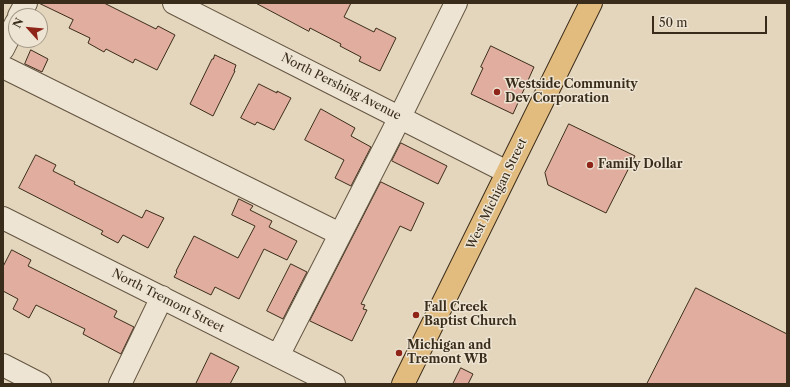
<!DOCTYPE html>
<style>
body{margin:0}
#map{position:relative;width:790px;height:387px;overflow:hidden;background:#e4d6bc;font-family:"Libre Caslon Text",serif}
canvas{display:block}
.frame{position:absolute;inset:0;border:4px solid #3a2c1a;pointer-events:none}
.north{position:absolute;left:8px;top:8px;width:40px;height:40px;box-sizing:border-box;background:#ede4d3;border:1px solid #a59a89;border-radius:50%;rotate:297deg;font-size:11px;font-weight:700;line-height:16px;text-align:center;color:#3a2c1a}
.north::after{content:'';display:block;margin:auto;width:14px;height:18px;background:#8f2418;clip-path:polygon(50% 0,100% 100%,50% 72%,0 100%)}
.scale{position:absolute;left:652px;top:16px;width:115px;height:18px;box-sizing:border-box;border:2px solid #3a2c1a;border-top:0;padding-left:5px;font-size:12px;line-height:14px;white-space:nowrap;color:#3a2c1a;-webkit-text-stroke:3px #ede4d3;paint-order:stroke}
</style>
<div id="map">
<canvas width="790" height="387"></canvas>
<div class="frame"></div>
<div class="north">N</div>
<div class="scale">50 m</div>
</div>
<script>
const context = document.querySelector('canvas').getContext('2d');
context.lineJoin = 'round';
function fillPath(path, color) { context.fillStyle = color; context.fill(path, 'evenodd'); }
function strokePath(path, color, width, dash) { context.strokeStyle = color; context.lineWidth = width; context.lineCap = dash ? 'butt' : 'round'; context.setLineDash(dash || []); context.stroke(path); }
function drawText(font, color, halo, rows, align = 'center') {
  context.font = font + ' "Libre Caslon Text",serif'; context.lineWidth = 3; context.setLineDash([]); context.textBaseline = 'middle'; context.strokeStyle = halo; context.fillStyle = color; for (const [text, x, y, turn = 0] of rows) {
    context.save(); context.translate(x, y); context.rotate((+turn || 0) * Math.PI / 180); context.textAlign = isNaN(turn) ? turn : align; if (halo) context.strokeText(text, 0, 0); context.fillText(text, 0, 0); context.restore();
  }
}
const building = new Path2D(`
 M 39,3 L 104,3 L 156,29 L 158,26 L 175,35 L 157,70 L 135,59 L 133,63 L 106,49 L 104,52 L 88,43 L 90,38 L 69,28 L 73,20 Z
 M 256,3 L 351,3 L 344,17 L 374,32 L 376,28 L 396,38 L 380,71 L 359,61 L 361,57 L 340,46 L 341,44 L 310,28 L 309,31 Z
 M 491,46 L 534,67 L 513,114 L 471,94 L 483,68 L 481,67 Z
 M 31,50 L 48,59 L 42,72 L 25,64 Z
 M 215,55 L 236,65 L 234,71 L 235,71 L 213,116 L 190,104 L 212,59 L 213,59 Z
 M 259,84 L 277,93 L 277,91 L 291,98 L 274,130 L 257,122 L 255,125 L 241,118 Z
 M 321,109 L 355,128 L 351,136 L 371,147 L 351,186 L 335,178 L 344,160 L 305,140 Z
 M 569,124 L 635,156 L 606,213 L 548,185 L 545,173 Z
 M 401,143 L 447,166 L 438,184 L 392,161 Z
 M 36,155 L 56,165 L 53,171 L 75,182 L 74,184 L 142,218 L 146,210 L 164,218 L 148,248 L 123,235 L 118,243 L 101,234 L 103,231 L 19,188 Z
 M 381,182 L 424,203 L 411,231 L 400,226 L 361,304 L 365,305 L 363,309 L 367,310 L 352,341 L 310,321 Z
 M 239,199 L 253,206 L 250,210 L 272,221 L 269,227 L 297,241 L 287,260 L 264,249 L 239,299 L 215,287 L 211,295 L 174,277 L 177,272 L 176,271 L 194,236 L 238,258 L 255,226 L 232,215 Z
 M 12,250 L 31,260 L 28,266 L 117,311 L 114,317 L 134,327 L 121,354 L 83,334 L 85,329 L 36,305 L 29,318 L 13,309 L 18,299 L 3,291 L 3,267 Z
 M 291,264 L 307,272 L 283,319 L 267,311 Z
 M 696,288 L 787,334 L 787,384 L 647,384 Z
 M 211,353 L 239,367 L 230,384 L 196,384 Z
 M 461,368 L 473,374 L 468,384 L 453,384 Z`);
fillPath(building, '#e0ad9e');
strokePath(building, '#3a2c1a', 1);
const minor = new Path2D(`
 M 174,3 L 507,172
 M 19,16 L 26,3
 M 3,49 L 16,23
 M 3,67 L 340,234
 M 3,218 L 334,384
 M 278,356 L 392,133 L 456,3
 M 3,365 L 40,384
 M 120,384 L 162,297`);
const major = new Path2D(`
 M 403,384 L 591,3`);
strokePath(minor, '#645642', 24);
strokePath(major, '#3a2c1a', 24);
strokePath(minor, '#ede4d3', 22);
strokePath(major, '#e2bb7e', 22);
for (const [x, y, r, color] of [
 [497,92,4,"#8f2418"],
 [590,165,4,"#8f2418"],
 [416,315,4,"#8f2418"],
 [399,353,4,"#8f2418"]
]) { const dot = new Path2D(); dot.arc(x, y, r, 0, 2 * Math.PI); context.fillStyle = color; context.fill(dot); strokePath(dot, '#ede4d3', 1.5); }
drawText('bold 12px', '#3a2c1a', '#ede4d3', [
 ["Westside Community",505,85],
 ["Dev Corporation",505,99],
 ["Family Dollar",598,165],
 ["Fall Creek",424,308],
 ["Baptist Church",424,322],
 ["Michigan and",407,346],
 ["Tremont WB",407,360]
], 'left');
drawText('12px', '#3a2c1a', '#ede4d3', [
 ["North Pershing Avenue",341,87,27],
 ["West Michigan Street",497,194,-64],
 ["North Tremont Street",168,301,27]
]);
</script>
